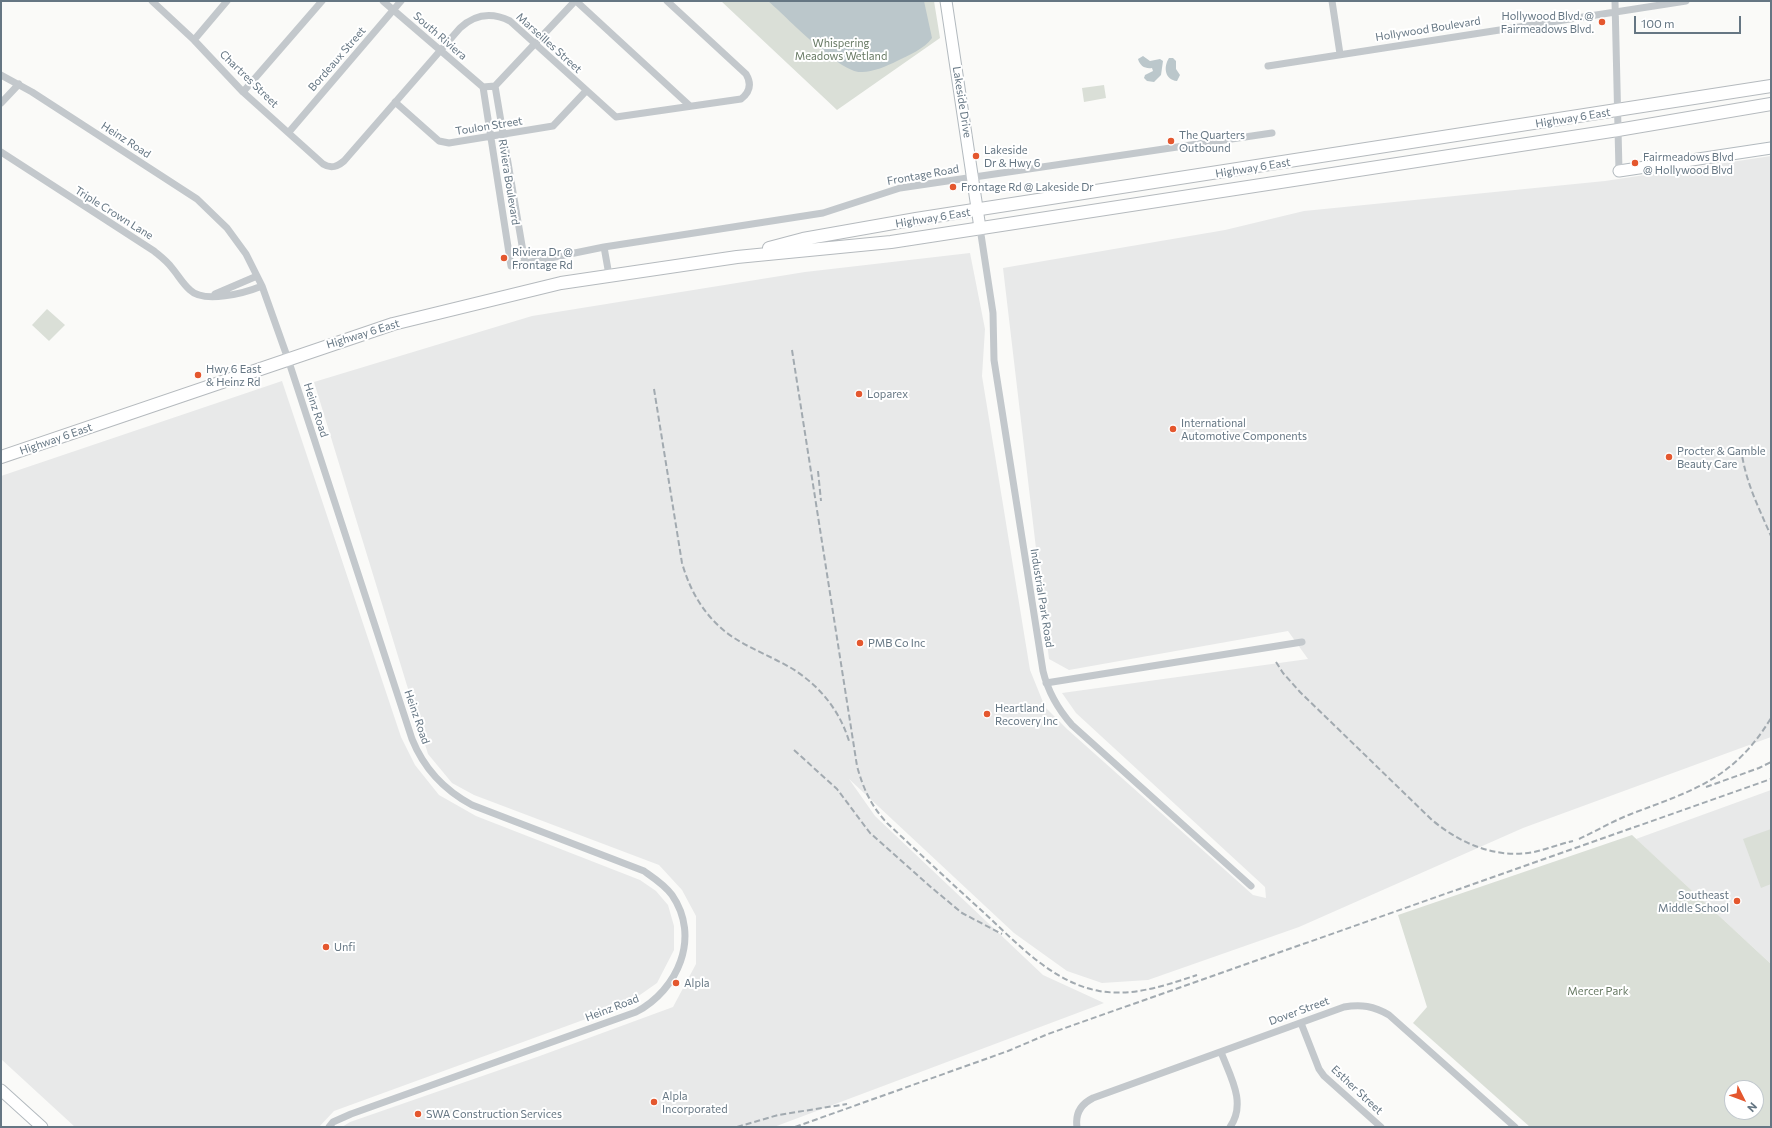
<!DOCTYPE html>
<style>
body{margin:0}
#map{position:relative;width:1772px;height:1128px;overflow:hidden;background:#fafaf8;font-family:Commissioner,sans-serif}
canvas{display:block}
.frame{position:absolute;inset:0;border:2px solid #657683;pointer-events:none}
.north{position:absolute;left:1724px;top:1080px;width:40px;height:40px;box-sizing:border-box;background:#fff;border:1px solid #c1c8cd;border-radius:50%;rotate:132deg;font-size:11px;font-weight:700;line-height:16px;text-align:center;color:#657683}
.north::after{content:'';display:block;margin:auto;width:14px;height:18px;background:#e4572e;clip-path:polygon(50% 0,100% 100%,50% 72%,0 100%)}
.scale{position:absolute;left:1634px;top:16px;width:107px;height:18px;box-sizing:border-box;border:2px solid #657683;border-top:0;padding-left:5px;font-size:12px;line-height:14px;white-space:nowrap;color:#657683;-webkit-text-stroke:3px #fff;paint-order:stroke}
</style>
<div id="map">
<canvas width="1772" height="1128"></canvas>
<div class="frame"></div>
<div class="north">N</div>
<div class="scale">100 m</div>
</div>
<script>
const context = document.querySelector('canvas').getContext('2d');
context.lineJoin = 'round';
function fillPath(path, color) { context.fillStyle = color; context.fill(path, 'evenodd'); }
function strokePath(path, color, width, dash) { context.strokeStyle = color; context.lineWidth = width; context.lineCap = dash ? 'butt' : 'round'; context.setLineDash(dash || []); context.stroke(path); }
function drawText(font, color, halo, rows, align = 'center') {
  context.font = font + ' Commissioner,sans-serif'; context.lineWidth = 4; context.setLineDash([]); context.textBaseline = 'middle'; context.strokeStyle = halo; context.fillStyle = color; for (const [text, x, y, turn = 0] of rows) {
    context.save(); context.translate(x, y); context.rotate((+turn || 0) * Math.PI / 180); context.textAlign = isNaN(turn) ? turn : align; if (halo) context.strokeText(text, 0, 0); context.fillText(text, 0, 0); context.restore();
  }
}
fillPath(new Path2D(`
 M 1771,156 L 1771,737 L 1523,828 L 1299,927 L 1148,980 L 1102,983 L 1067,971 L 1014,933 L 849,779 L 875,816 L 1043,975 L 1104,1003 L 774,1127 L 342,1127 L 350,1122 L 537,1057 L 673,1007 L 696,964 L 696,916 L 682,890 L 659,865 L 474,795 L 452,783 L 428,754 L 314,382 L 532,316 L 805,272 L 970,253 L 985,329 L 982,376 L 1030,670 L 1045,707 L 1067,729 L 1253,895 L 1266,898 L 1265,887 L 1076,713 L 1062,693 L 1308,659 L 1288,631 L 1069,670 L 1049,659 L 1003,268 L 1225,230 L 1304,211 L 1605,181 Z
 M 282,381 L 401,737 L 415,765 L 439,795 L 476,816 L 640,880 L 656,891 L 668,905 L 674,926 L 674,950 L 657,983 L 627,1004 L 334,1111 L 319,1127 L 75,1127 L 1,1059 L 1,476 Z
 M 1771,790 L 1771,964 L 1636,839 Z`), '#e8e9e9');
fillPath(new Path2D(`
 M 721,1 L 934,1 L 940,38 L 837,110 Z
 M 1104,85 L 1106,98 L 1084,102 L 1082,88 Z
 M 47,309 L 65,325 L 49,341 L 32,325 Z
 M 1771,829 L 1771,884 L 1761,888 L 1743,839 Z
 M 1632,835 L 1771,964 L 1771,1127 L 1530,1127 L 1413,1023 L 1427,1007 L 1398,915 ZM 1732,1088 L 1756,1088 L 1756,1112 L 1732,1112 Z`), '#dadfd7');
fillPath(new Path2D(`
 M 768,1 L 924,1 L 932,38 C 924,49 909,55 897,61 C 887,66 873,72 862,72 C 840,74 786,16 768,1 Z
 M 1143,56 L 1150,61 L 1160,59 L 1163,61 L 1161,75 L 1154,82 L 1147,81 L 1144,78 L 1145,75 L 1153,71 L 1152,68 C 1145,69 1140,66 1138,59 Z
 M 1169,58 L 1173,58 L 1176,61 L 1176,69 L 1180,75 L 1177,81 C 1165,80 1163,67 1169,58 Z`), '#bbc7cb');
const secondary = new Path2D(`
 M 946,1 L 980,228
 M 1619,171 L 1771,148
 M 1,1090 L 42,1127`);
const primary = new Path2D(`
 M 769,248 L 803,239 L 916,219 L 1771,86
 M 1,457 L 393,324 L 561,283 L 737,257 L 891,242 L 1618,130 L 1771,104`);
strokePath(secondary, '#b3babf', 13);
strokePath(primary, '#b5babe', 14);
strokePath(new Path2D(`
 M 152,1 L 194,40 L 243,92 L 323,164 C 331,169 337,167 344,161 L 460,28 C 475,14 492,12 510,21 L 616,117 L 741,99 C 750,92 752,84 746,74 L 667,1
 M 383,1 L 483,87
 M 576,1 L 690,106
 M 1332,1 L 1340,54
 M 1615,1 L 1619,171
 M 194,40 L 227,1
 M 1268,66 L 1686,1
 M 1,75 L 32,92 L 197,199 L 227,228 L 246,254 L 262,286 L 288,359 L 412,739 C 424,769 444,790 472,805 L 644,871 C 654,878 665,885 672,895 C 701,937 678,990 636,1012 L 351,1114 L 333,1122 L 329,1127
 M 495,86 L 525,263
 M 483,87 L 511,266 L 604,247 L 823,213 L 900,188 L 1272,133
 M 483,87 L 495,86 L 575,1
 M 243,92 L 322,1
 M 395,102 L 439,141 L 449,143 L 553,126 L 586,91
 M 1,103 L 19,84
 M 289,132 L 401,1
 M 1,152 L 154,251 C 160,256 167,261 172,268 C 178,275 183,284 190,290 C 204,304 245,293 262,286
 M 980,228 L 993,313 L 994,360 L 1043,671 C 1048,692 1057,708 1072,725 L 1251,886
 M 604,247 L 609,275
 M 215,294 L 257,276
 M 1046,683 L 1302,642
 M 1301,1023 L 1319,1069 L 1324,1076 L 1381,1127
 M 1221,1052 C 1230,1076 1247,1103 1230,1127
 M 1077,1127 C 1075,1113 1081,1104 1093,1098 L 1344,1007 C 1361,1004 1374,1006 1389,1015 L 1515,1127`), '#c3c8cc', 7);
strokePath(secondary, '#fff', 11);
strokePath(primary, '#fff', 12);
strokePath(new Path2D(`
 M 792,350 L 857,766 C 863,788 871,806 887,823 C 918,852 949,881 981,910 C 1015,941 1051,982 1099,991 C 1133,997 1167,985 1197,975
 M 654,389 L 682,563 C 690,591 704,615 727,633 C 743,645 761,652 778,661 C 812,677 838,705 849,741
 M 1741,448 C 1745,481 1758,506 1771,536
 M 818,471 L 821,501
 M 1276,662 L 1283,673 L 1300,692 L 1432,820 C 1461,844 1496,859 1534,852 C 1547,849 1560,844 1573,841
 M 794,750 L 837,789 L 870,833 L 932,888 L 962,913 L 1002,934
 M 1706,787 L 1759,768 L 1771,762
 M 1579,839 C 1596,831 1613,821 1631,814 C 1694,790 1734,779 1771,718
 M 737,1127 L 778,1115 L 847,1104
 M 795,1127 L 1008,1051 L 1048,1034 L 1771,779`), '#a2aab0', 2, [6, 3]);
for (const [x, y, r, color] of [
 [1602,22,4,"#e4572e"],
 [1171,141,4,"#e4572e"],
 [976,156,4,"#e4572e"],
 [1635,163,4,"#e4572e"],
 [953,187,4,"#e4572e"],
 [504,258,4,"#e4572e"],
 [198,375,4,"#e4572e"],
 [859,394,4,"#e4572e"],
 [1173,429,4,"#e4572e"],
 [1669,457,4,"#e4572e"],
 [860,643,4,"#e4572e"],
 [987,714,4,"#e4572e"],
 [1737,901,4,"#e4572e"],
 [326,947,4,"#e4572e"],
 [676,983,4,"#e4572e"],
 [654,1102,4,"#e4572e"],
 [418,1114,4,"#e4572e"]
]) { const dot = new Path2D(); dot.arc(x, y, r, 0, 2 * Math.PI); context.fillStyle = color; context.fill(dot); strokePath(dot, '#fff', 1.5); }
drawText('11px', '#657683', '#fff', [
 ["Hollywood Blvd. @",1594,16,"right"],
 ["Fairmeadows Blvd.",1594,29,"right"],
 ["The Quarters",1179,135],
 ["Outbound",1179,148],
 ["Lakeside",984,150],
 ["Dr & Hwy 6",984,163],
 ["Fairmeadows Blvd",1643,157],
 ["@ Hollywood Blvd",1643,170],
 ["Frontage Rd @ Lakeside Dr",961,187],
 ["Riviera Dr @",512,252],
 ["Frontage Rd",512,265],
 ["Hwy 6 East",206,369],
 ["& Heinz Rd",206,382],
 ["Loparex",867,394],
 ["International",1181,423],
 ["Automotive Components",1181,436],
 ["Procter & Gamble",1677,451],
 ["Beauty Care",1677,464],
 ["PMB Co Inc",868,643],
 ["Heartland",995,708],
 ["Recovery Inc",995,721],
 ["Southeast",1729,895,"right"],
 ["Middle School",1729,908,"right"],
 ["Unfi",334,947],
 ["Alpla",684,983],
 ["Alpla",662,1096],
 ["Incorporated",662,1109],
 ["SWA Construction Services",426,1114]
], 'left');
drawText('11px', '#657683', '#fff', [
 ["Hollywood Boulevard",1428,29,-9],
 ["South Riviera",440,36,41],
 ["Marseilles Street",549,43,42],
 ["Bordeaux Street",337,59,-49],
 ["Chartres Street",249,79,44],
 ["Lakeside Drive",962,102,81],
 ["Highway 6 East",1573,118,-9],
 ["Toulon Street",489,126,-9],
 ["Heinz Road",126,140,33],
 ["Highway 6 East",1253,168,-9],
 ["Frontage Road",923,175,-10],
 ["Riviera Boulevard",509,182,81],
 ["Triple Crown Lane",114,213,32],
 ["Highway 6 East",933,218,-9],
 ["Highway 6 East",363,334,-17],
 ["Heinz Road",316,410,72],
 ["Highway 6 East",56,439,-19],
 ["Industrial Park Road",1042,598,81],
 ["Heinz Road",417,717,71],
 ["Heinz Road",612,1008,-21],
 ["Dover Street",1299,1011,-20],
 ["Esther Street",1357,1090,43]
]);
drawText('11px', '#687a64', '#fff', [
 ["Whispering",841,43],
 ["Meadows Wetland",841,56],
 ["Mercer Park",1598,991]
]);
</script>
